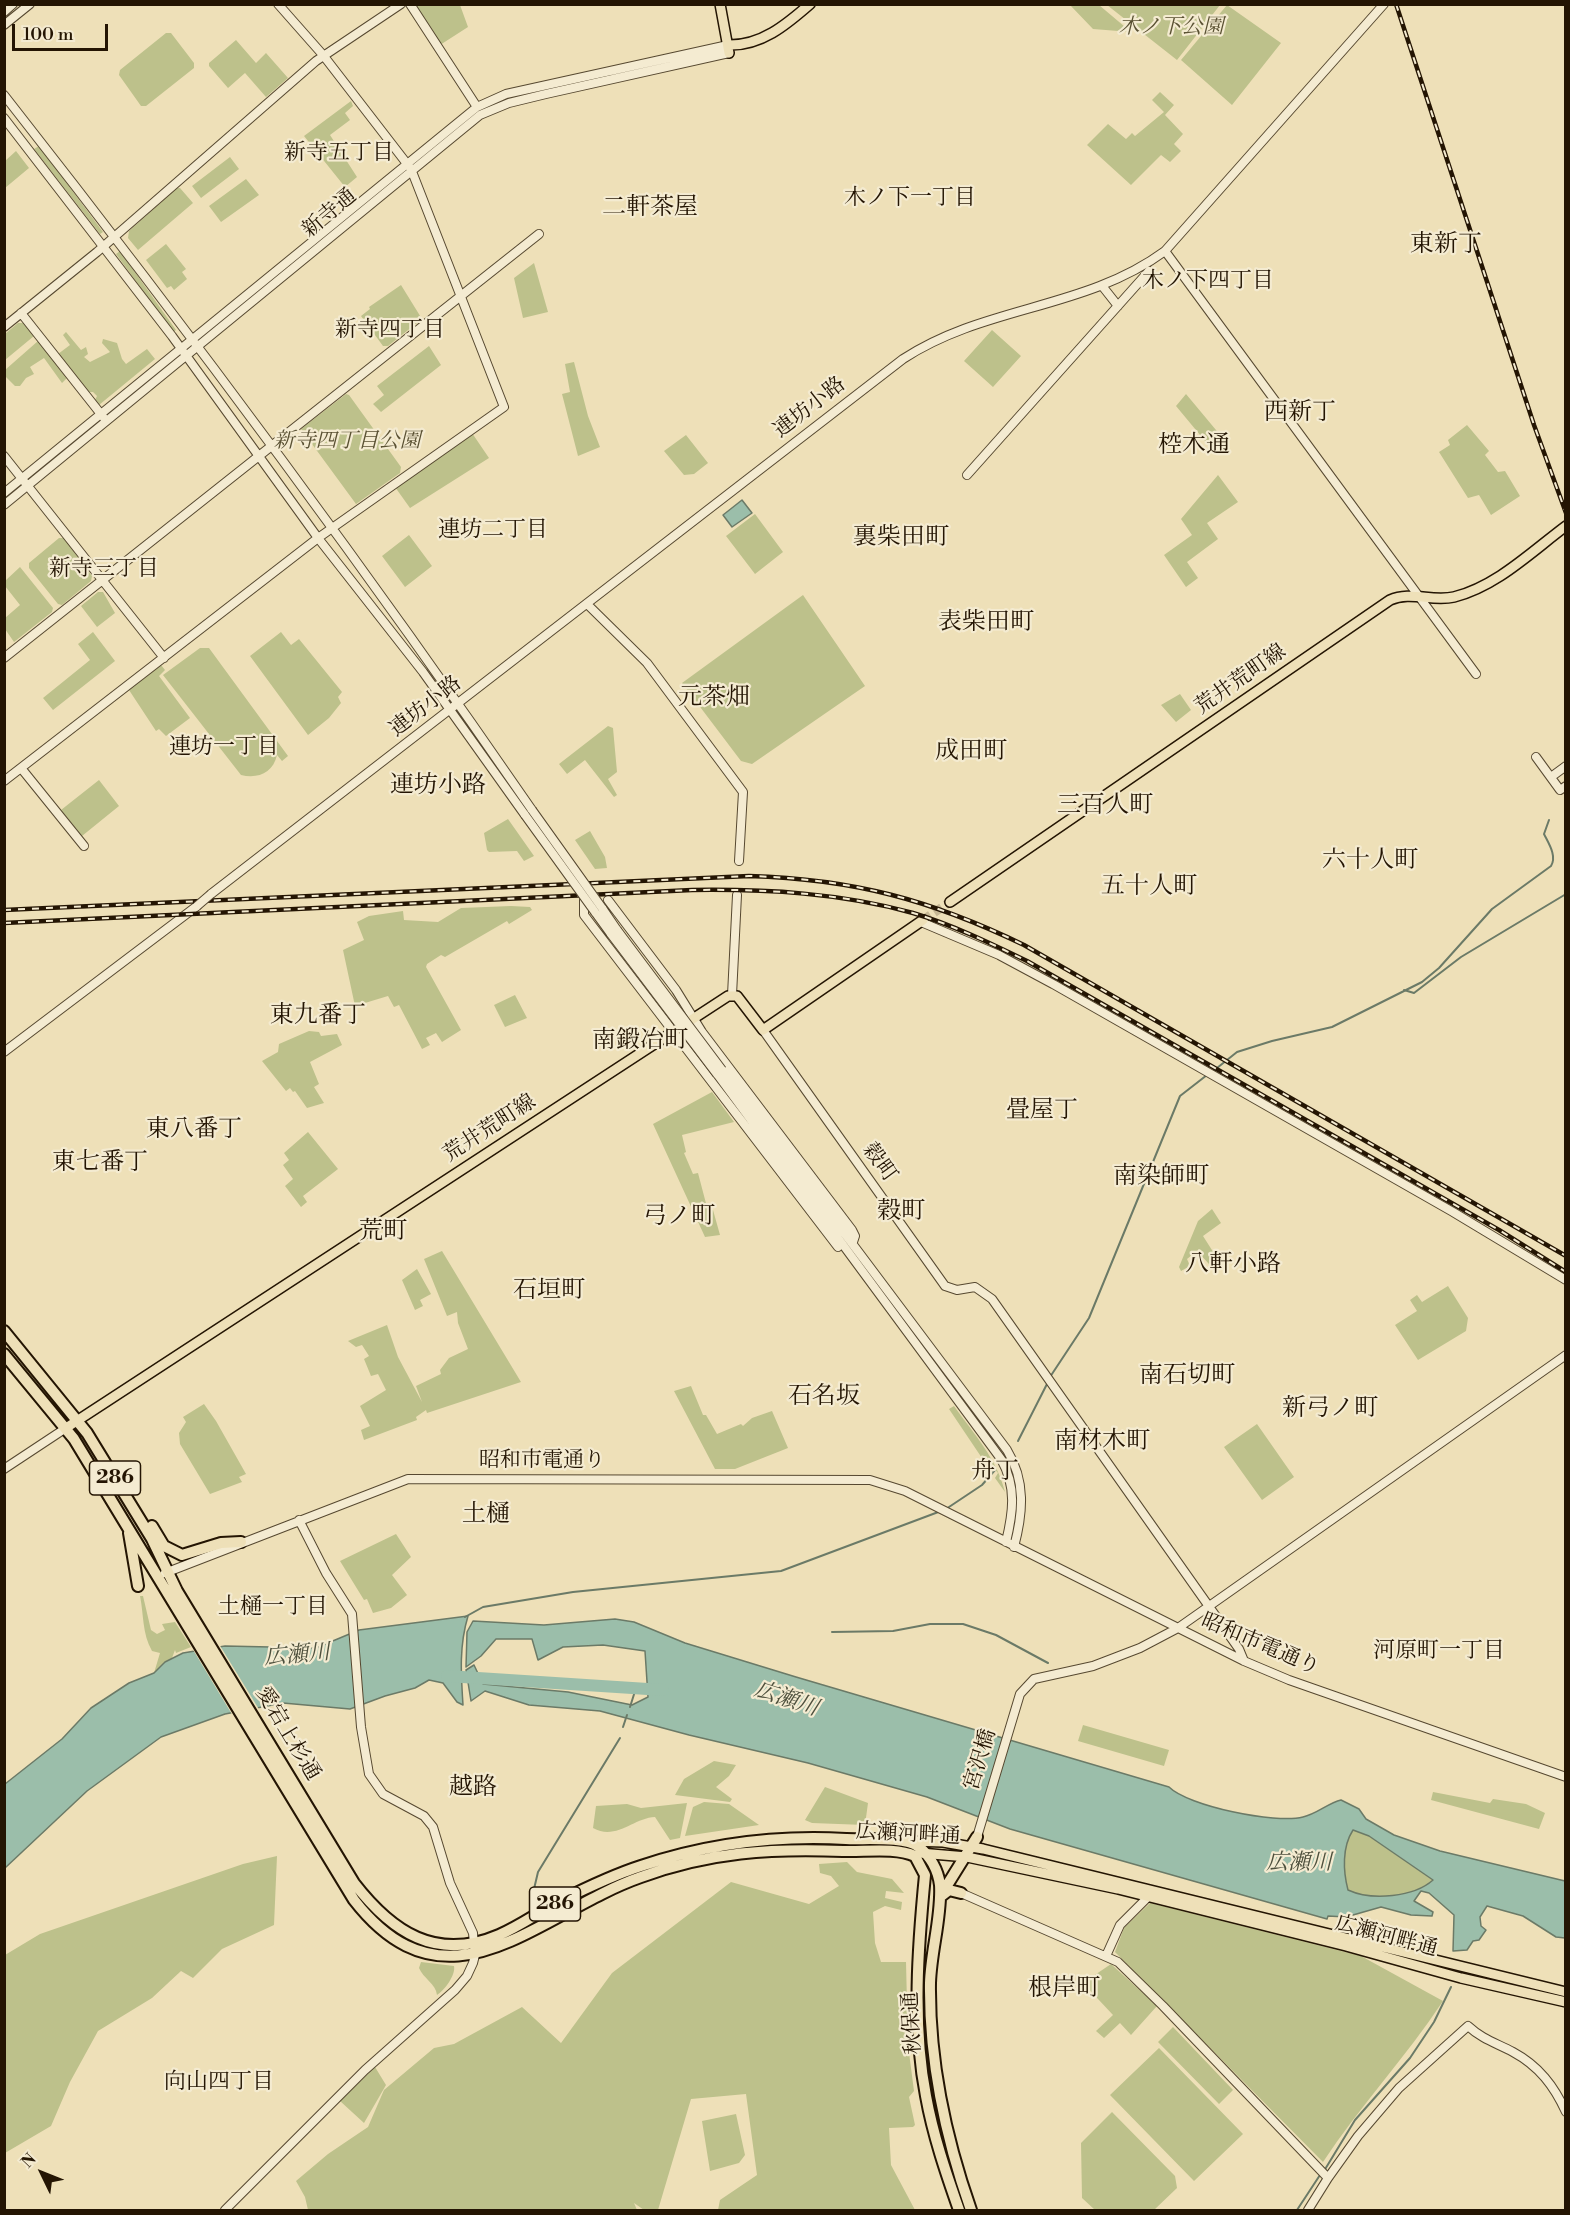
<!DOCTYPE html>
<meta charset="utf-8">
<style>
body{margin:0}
#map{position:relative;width:1570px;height:2215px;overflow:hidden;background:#eee0b8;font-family:"Libre Bodoni",serif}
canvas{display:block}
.frame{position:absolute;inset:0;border:6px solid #241503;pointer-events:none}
.north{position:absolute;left:12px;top:2143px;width:60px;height:60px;-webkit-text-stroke:4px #f4ebd1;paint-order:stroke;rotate:313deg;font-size:16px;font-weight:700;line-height:24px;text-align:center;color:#241503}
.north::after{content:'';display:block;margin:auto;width:21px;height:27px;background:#241503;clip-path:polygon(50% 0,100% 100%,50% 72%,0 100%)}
.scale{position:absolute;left:12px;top:24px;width:96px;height:27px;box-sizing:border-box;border:3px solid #241503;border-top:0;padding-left:8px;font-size:18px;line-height:21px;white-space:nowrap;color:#241503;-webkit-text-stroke:4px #f4ebd1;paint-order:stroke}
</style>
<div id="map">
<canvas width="1570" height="2215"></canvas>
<div class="frame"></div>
<div class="north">N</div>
<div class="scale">100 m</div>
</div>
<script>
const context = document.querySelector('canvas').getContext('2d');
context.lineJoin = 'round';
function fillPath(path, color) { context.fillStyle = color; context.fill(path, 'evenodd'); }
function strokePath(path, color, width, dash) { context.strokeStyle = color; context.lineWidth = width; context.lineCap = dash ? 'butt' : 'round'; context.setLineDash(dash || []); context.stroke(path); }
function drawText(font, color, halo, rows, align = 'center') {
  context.font = font + ' "Libre Bodoni","Noto Serif JP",serif'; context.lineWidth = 4.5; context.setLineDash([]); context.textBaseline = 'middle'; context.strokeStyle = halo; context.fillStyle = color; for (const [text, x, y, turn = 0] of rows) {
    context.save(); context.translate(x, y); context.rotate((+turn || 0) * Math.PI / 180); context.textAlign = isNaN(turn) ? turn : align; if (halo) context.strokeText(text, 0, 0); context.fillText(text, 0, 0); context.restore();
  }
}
fillPath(new Path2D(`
 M 415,5 L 460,5 L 468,27 L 440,45 Z
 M 1070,5 L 1099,5 L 1131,32 L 1093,29 Z
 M 1107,5 L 1220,5 L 1177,60 Z
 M 1227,5 L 1281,43 L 1232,105 L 1181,60 Z
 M 166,33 L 171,33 L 194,63 L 194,68 L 146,106 L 141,106 L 119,75 L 120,70 Z
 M 236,40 L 256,63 L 266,53 L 288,78 L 266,97 L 245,73 L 228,88 L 209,66 L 209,63 Z
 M 1160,92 L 1174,105 L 1165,115 L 1183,134 L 1174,144 L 1181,151 L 1170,162 L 1161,155 L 1131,185 L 1087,145 L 1108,124 L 1126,139 L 1132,133 L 1135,136 L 1164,112 L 1152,100 Z
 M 351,101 L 353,106 L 345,113 L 350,120 L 330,135 L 357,177 L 345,187 L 304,136 Z
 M 39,146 L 103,232 L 100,234 L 34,149 Z
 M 16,151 L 29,168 L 5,188 L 5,161 Z
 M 230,157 L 239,169 L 201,198 L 192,186 Z
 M 246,179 L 259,195 L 221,222 L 209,206 Z
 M 177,188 L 180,188 L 193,203 L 138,250 L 128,238 L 129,231 Z
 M 166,244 L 186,269 L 182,272 L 187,279 L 174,290 L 171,286 L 167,288 L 146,260 Z
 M 120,251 L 176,330 L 173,332 L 116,254 Z
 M 534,263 L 548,312 L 523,318 L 514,278 Z
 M 401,285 L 422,319 L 388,346 L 383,346 L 361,316 L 370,309 L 369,307 Z
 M 18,323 L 24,323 L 34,336 L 5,360 L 5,334 Z
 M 992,330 L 1021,356 L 993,387 L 964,361 Z
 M 66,332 L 81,350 L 86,347 L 88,354 L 84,357 L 90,362 L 110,352 L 102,343 L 103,339 L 117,343 L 122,359 L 126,364 L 147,349 L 155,359 L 99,405 L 95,400 L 97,396 L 93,392 L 88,392 L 58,354 L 70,345 L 63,335 Z
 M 38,341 L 68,377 L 62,383 L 44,358 L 30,367 L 34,374 L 26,378 L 20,386 L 15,386 L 5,376 L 5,370 Z
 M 429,346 L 441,365 L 381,412 L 373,404 L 384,395 L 377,386 Z
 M 574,362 L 588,416 L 600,447 L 578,456 L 562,394 L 570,392 L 565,364 Z
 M 346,394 L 349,395 L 401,467 L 400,473 L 356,504 L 301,429 Z
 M 1186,394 L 1226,442 L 1215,453 L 1176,406 Z
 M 1467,425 L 1489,451 L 1485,455 L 1498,472 L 1505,471 L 1520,496 L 1491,515 L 1479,495 L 1468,498 L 1439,452 L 1450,445 L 1448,440 Z
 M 472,433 L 489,458 L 410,508 L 395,487 Z
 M 686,435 L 708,463 L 694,474 L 684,475 L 664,451 Z
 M 1218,475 L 1238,502 L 1207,523 L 1218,539 L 1187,562 L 1198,578 L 1186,587 L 1164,555 L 1192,535 L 1181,519 Z
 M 755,514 L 783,552 L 755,574 L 726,536 Z
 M 409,535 L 432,566 L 405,587 L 382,556 Z
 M 59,538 L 64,538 L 92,576 L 91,581 L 62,605 L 58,604 L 29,568 L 29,563 Z
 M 20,567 L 53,608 L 52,612 L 14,642 L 5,629 L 5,618 L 20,605 L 5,586 L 5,581 Z
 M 98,592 L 103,592 L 115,613 L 97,627 L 81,606 Z
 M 803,595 L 865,686 L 752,764 L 741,761 L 682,683 Z
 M 93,632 L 115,661 L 53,710 L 43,698 L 90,660 L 78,644 Z
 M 281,632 L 291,645 L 299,639 L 342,692 L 338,697 L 341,703 L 329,718 L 308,735 L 250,656 Z
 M 200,648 L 209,648 L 288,756 L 282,761 L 277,755 C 273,773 258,779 241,775 L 163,675 Z
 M 161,665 L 165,670 L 159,676 L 190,718 L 166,736 L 159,729 L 156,731 L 129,690 Z
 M 1180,694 L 1191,710 L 1176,722 L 1161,705 Z
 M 608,726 L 613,728 L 617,772 L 608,779 L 617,795 L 614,797 L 585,760 L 567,774 L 559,764 Z
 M 99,780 L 119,806 L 82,836 L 61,810 Z
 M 508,819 L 534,856 L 524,861 L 517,851 L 489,852 L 487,850 L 484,833 Z
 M 590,831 L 605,857 L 607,868 L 595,869 L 575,840 Z
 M 511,906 L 530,907 L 532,910 L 509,924 L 507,921 L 445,957 L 441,955 L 427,964 L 426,967 L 461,1030 L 442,1042 L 436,1033 L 426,1038 L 430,1045 L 422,1049 L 399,1005 L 394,1007 L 388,996 L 355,1006 L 343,950 L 364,940 L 357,922 L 369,916 L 403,911 L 404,920 L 438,922 L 461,908 Z
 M 515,995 L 527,1018 L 505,1027 L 494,1005 Z
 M 309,1031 L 319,1032 L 321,1036 L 337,1034 L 342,1045 L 310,1062 L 319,1084 L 314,1087 L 324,1103 L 307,1108 L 295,1091 L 293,1092 L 290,1088 L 286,1091 L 262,1061 L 278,1052 L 279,1044 Z
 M 712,1092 L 734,1122 L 682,1135 L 686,1152 L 684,1153 L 693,1174 L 698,1173 L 708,1211 L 713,1210 L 720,1235 L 705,1237 L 653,1124 Z
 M 308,1132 L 338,1169 L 303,1196 L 307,1202 L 301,1207 L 285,1186 L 293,1179 L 283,1165 L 289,1160 L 284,1153 Z
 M 1212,1209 L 1221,1223 L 1203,1236 L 1217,1258 L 1209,1264 L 1197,1251 L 1187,1259 L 1190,1266 L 1181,1271 L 1179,1267 L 1198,1221 Z
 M 442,1251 L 521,1382 L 427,1413 L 426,1410 L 416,1417 L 417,1420 L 364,1440 L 361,1430 L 370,1426 L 360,1406 L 386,1390 L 378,1374 L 371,1376 L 364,1359 L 369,1356 L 362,1345 L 356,1347 L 348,1341 L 387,1325 L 398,1357 L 422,1402 L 416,1386 L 441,1374 L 440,1370 L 449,1358 L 468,1349 L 458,1323 L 457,1312 L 447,1316 L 424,1259 Z
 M 417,1269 L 431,1294 L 420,1300 L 423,1306 L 415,1310 L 402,1280 Z
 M 1448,1286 L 1468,1318 L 1466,1331 L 1418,1360 L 1395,1325 L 1417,1311 L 1410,1300 L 1417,1295 L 1422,1302 Z
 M 691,1386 L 703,1415 L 706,1415 L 717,1434 L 741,1424 L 743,1426 L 752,1418 L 772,1411 L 788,1448 L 735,1469 L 715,1469 L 674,1391 Z
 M 204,1404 L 216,1421 L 246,1474 L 239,1477 L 242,1482 L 210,1494 L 180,1444 L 179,1433 L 186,1422 L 183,1417 Z
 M 954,1406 C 974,1434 997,1459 1005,1492 L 995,1478 L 998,1473 L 993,1467 L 990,1470 L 949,1409 Z
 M 1257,1424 L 1294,1477 L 1262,1500 L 1224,1447 Z
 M 396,1534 L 411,1557 L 392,1575 L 407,1595 L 391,1608 L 373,1613 L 367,1599 L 364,1600 L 340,1561 Z
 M 140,1596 L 143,1596 L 151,1630 L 157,1634 L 165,1630 L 162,1624 L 175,1622 L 191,1647 L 176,1653 L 175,1650 L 172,1658 L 154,1673 L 160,1653 L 152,1651 C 142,1633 144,1616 140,1596 Z
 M 1083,1725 L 1169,1750 L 1164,1766 L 1078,1741 Z
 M 714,1761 L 736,1765 L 729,1776 L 716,1787 L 732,1799 L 730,1802 L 675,1795 L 684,1779 Z
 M 825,1787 L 868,1803 L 865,1825 L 812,1823 L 805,1820 Z
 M 1433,1792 L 1490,1803 L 1493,1799 L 1526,1804 L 1545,1813 L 1539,1829 L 1431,1800 Z
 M 704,1802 L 729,1804 L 759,1825 L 685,1836 L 693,1807 Z
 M 687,1803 L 680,1838 L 670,1840 L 655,1817 C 633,1818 616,1841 593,1828 L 596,1806 L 627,1804 L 641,1808 Z
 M 1353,1830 L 1369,1836 L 1433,1880 C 1414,1897 1372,1902 1348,1890 C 1343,1871 1342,1847 1353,1830 Z
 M 277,1856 L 274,1925 L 222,1949 L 193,1978 L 181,1971 L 152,1998 L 98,2031 L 70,2082 L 51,2126 L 5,2153 L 5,1955 L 40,1934 L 243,1864 Z
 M 847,1862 L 857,1872 L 892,1879 L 904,1893 L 886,1891 L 885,1898 L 902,1902 L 901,1910 L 885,1906 L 873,1912 L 875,1943 L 881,1962 L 906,1962 L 908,2045 L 914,2091 L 909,2097 L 915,2125 L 913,2127 L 889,2128 L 891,2165 L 915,2210 L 718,2210 L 720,2200 L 757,2175 L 746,2094 L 691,2099 L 658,2210 L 644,2210 L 634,2203 L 637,2210 L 308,2210 L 305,2197 L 296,2181 L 328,2154 L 368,2127 L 384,2090 L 434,2048 L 454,2044 L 522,2007 L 561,2043 L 612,1973 L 731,1882 L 809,1904 L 839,1886 L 831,1876 L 820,1873 L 819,1864 Z
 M 1150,1903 L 1361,1956 L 1443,2001 C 1406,2057 1360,2106 1323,2162 L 1115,1952 L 1124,1928 Z
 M 421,1962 L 454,1966 C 456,1975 444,1991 437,1995 C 436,1984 423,1978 419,1968 Z
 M 1111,1964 L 1157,2006 L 1131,2035 L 1120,2023 L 1104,2038 L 1096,2031 L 1113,2015 L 1083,1983 Z
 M 1173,2027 L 1233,2090 L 1219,2104 L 1158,2042 Z
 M 1159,2048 L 1243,2134 L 1194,2181 L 1110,2095 Z
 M 375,2067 L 386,2085 L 364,2123 L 340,2101 Z
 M 1112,2112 L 1175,2176 L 1177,2188 L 1154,2210 L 1095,2210 L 1082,2198 L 1081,2143 Z
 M 736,2114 L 745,2155 L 739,2163 L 710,2171 L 702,2121 Z`), '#bdc18b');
const water = new Path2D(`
 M 742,500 L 752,513 L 732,527 L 723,515 Z
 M 468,1616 C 459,1646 461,1674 463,1705 L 457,1702 L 443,1683 L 429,1680 L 415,1688 L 385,1696 L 350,1709 L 283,1703 L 225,1714 L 161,1737 L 87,1791 L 5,1868 L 5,1784 L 62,1739 L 91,1708 L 129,1683 L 154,1673 L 165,1662 L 183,1653 L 225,1646 L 316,1648 L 359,1630 Z
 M 615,1619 L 634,1622 L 685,1643 L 796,1677 L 1169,1787 C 1188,1806 1275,1824 1303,1817 C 1317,1814 1328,1803 1341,1800 L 1359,1809 L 1366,1819 L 1394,1835 L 1440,1851 L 1565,1881 L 1565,1938 L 1556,1937 L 1523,1916 L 1487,1906 L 1480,1917 L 1481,1926 L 1486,1930 L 1479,1940 L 1473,1941 L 1467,1950 L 1453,1951 L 1454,1915 L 1429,1893 L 1421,1891 L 1414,1901 L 1433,1912 L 1432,1916 L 1411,1915 L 1381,1907 L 1346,1917 L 1328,1916 L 1327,1919 L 1010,1829 L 927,1797 L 808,1763 L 689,1735 L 600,1711 L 529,1705 L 485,1691 L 471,1701 L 466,1670 L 474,1665 L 483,1684 L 568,1692 L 632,1705 L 648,1697 L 645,1651 L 603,1645 L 563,1647 L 538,1660 L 532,1639 L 496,1639 L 481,1656 L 466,1667 L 467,1632 L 473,1621 L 544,1625 ZM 1353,1830 L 1369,1836 L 1433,1880 C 1414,1897 1372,1901 1348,1890 C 1343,1871 1342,1847 1353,1830 Z`);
fillPath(water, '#9bbeaa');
strokePath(water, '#6b7a67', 1.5);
fillPath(new Path2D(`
 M 219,1644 L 260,1711 L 233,1716 L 192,1648 Z`), '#eee0b8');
strokePath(new Path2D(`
 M 1404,990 L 1414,993 L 1461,957 L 1566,894
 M 1212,1072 L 1237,1052 L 1272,1041 L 1332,1027 L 1422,982 L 1439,968 L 1492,909 L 1551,866 C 1557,856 1549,844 1544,834 L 1549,820
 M 1050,1377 L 1089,1318 L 1180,1096 L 1207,1075
 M 1018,1441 L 1048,1382
 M 946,1509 L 982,1485 L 995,1470
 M 465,1617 L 483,1607 L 573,1592 L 781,1571 L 941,1511
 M 832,1632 L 893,1631 L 930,1624 L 963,1624 L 996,1635 L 1048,1663
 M 630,1707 L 636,1688
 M 623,1727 L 627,1715
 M 534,1889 L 538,1872 L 620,1738
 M 1324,2171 L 1355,2120 L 1410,2058 L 1434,2022 L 1451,1987
 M 1297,2210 L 1320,2175`), '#6b7a67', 2);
strokePath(new Path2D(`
 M 447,1676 L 663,1690`), '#9bbeaa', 12);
strokePath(new Path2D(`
 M 923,920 L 950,902`), '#c6b794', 9, [9, 4.5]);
const minor = new Path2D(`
 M 410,4 L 477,107
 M 4,12 L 13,4
 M 4,25 L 30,4
 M 4,95 C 187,328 364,566 532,810
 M 4,118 L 172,336 L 318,538 L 423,672 L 525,815
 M 1165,251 L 1476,674
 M 1103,287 L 1118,306
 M 21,313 L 104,418
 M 4,327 L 97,252 L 316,61 L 401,4
 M 4,456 L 164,658
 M 967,475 L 1149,271
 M 4,493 L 477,107 L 506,94 L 728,45
 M 4,505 L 480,115 L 509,103 L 546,94 L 729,53
 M 587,604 L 647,663 L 743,792 L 739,861
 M 4,658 L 539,234
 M 1536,757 L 1560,790 L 1566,786
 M 21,768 L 84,846
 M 1551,777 L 1566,766
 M 4,781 L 318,538 L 504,407 L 411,169 L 323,55 L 278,4
 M 211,894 L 903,359 C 985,305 1085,310 1165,251 L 1384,4
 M 584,900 L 584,915 L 838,1247
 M 608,900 L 676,990 L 702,1032 L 852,1230 L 855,1236 L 853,1242
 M 602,908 L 617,930
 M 595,912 L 611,934
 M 921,922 L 999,955 L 1053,984 L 1453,1212 L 1566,1280
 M 732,995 L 737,895
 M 763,1030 L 945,1286 L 957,1290 L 975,1287 L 992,1299 L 1239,1649 L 1244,1661
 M 4,1052 L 197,906
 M 722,1070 L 1007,1450 C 1026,1481 1023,1513 1014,1547
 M 717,1074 L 1001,1459 C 1017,1487 1013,1513 1006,1542
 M 4,1469 L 66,1428
 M 165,1573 L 408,1479 L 870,1480 L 905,1491 L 1244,1661 L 1289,1680 L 1566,1777
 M 977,1837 L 1020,1694 L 1034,1679 L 1093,1666 L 1140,1648 L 1178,1628 L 1566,1355
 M 961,1893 L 1118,1962 L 1163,2006 L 1328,2178 L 1358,2136 L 1399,2088 L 1468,2026 C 1482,2039 1496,2043 1513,2052 C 1539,2066 1554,2086 1566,2112
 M 1106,1956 L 1120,1925 L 1148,1897
 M 225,2210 L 365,2070 L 455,1990 L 467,1976 L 473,1963 L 475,1955 L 473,1933 L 450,1883 L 433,1827 L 424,1816 L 383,1794 L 369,1774 L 361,1727 L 352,1614 L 326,1573 L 299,1520
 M 1308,2210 L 1328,2178`);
const major = new Path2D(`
 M 720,4 L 729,53
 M 728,45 C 761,46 786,25 810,4
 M 950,902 L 1390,600 C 1410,591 1433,602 1454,597 C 1497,586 1531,552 1566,526
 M 66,1428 L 728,996 L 737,996 L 763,1030 L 923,920
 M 909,1841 L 943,1842 L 983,1849 L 1566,1992
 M 920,1853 L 967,1857 L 1118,1889 L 1346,1946 L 1461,1978 L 1566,2002`);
const highway = new Path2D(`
 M 4,1331 L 87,1433 L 152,1539 L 177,1591 L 354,1883 C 392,1932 436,1962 499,1935 C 520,1926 539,1912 560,1901 C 586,1888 613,1875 641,1866 C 707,1844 776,1835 846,1839 C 864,1840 905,1836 919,1847 C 930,1856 938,1870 940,1885 C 942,1916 931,1950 930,1983 C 929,2062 945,2136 971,2210
 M 4,1354 L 74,1439 L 354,1900 C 448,2021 538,1913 641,1877 C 708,1852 772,1848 843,1851 C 864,1852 895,1847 915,1856 L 925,1875 C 918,1947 912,2024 926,2096 C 933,2135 946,2173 959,2210
 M 152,1526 L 164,1546 L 182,1555 L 221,1543 L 241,1542
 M 129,1533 L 138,1586
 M 941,1895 L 977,1837
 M 940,1897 L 949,1890 L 961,1893`);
strokePath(minor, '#564830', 10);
strokePath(major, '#241503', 12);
strokePath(highway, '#241503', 14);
strokePath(minor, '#f4ebd1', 8);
strokePath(major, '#eee0b8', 9);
strokePath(highway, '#eee0b8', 10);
const rail = new Path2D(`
 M 1396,4 L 1534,425 L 1566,513
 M 4,910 L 749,876 C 854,879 931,900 1024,945 L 1566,1256
 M 4,923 L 692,890 C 767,889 841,893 913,913 C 953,925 990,943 1027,961 L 1499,1230 L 1566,1272`);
strokePath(rail, '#241503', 4.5);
strokePath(rail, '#f4ebd1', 2, [7]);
const minorBridge = new Path2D(`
 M 532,810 L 602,908
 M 525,815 L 595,912
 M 197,906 L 211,894
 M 617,930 L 722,1070
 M 611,934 L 717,1074`);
strokePath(minorBridge, '#564830', 10, []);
strokePath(minorBridge, '#f4ebd1', 8);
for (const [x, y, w] of [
 [115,1478,51],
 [555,1904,51]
]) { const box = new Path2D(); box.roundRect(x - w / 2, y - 17, w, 34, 4.5); context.fillStyle = '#f4ebd1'; context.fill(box); strokePath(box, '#241503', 1.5); }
drawText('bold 20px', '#241503', null, [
 ["286",115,1478],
 ["286",555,1904]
]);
drawText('italic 21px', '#5a5133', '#f4ebd1', [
 ["木ノ下公園",1171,28],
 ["新寺四丁目公園",347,442]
]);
drawText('21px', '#241503', '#f4ebd1', [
 ["新寺通",330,214,-40],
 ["連坊小路",810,408,-38],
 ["荒井荒町線",1241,680,-35],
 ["連坊小路",426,707,-38],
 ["荒井荒町線",490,1129,-33],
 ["穀町",879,1163,54],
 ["昭和市電通り",542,1461],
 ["昭和市電通り",1260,1645,23],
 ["愛宕上杉通",287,1734,59],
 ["宮沢橋",981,1760,-73],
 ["広瀬河畔通",908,1835,3],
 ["広瀬河畔通",1386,1937,15],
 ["秋保通",913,2023,-93]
]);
drawText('22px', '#241503', '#f4ebd1', [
 ["新寺五丁目",339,154],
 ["木ノ下一丁目",910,199],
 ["木ノ下四丁目",1208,282],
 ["新寺四丁目",390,331],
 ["連坊二丁目",493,531],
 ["新寺三丁目",104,570],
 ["連坊一丁目",224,748],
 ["土樋一丁目",273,1608],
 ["河原町一丁目",1439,1652],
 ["向山四丁目",219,2083]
]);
drawText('italic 22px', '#4e503d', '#f4ebd1', [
 ["広瀬川",297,1656,-5],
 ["広瀬川",786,1700,18],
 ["広瀬川",1299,1864]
]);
drawText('24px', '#241503', '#f4ebd1', [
 ["二軒茶屋",650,208],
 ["東新丁",1446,245],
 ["西新丁",1300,413],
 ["椌木通",1194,446],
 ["裏柴田町",901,538],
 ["表柴田町",986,623],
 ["元茶畑",714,698],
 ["成田町",971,752],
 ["連坊小路",438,786],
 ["三百人町",1105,806],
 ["六十人町",1370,861],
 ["五十人町",1149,887],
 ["東九番丁",318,1016],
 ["南鍛冶町",640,1041],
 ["畳屋丁",1042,1111],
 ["東八番丁",194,1130],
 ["東七番丁",100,1163],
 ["南染師町",1161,1177],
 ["穀町",901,1212],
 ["弓ノ町",679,1217],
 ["荒町",383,1232],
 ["八軒小路",1233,1265],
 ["石垣町",549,1291],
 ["南石切町",1187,1376],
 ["石名坂",824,1397],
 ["新弓ノ町",1330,1409],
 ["南材木町",1102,1442],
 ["舟丁",995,1472],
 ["土樋",486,1515],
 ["越路",473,1788],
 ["根岸町",1064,1989]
]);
</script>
